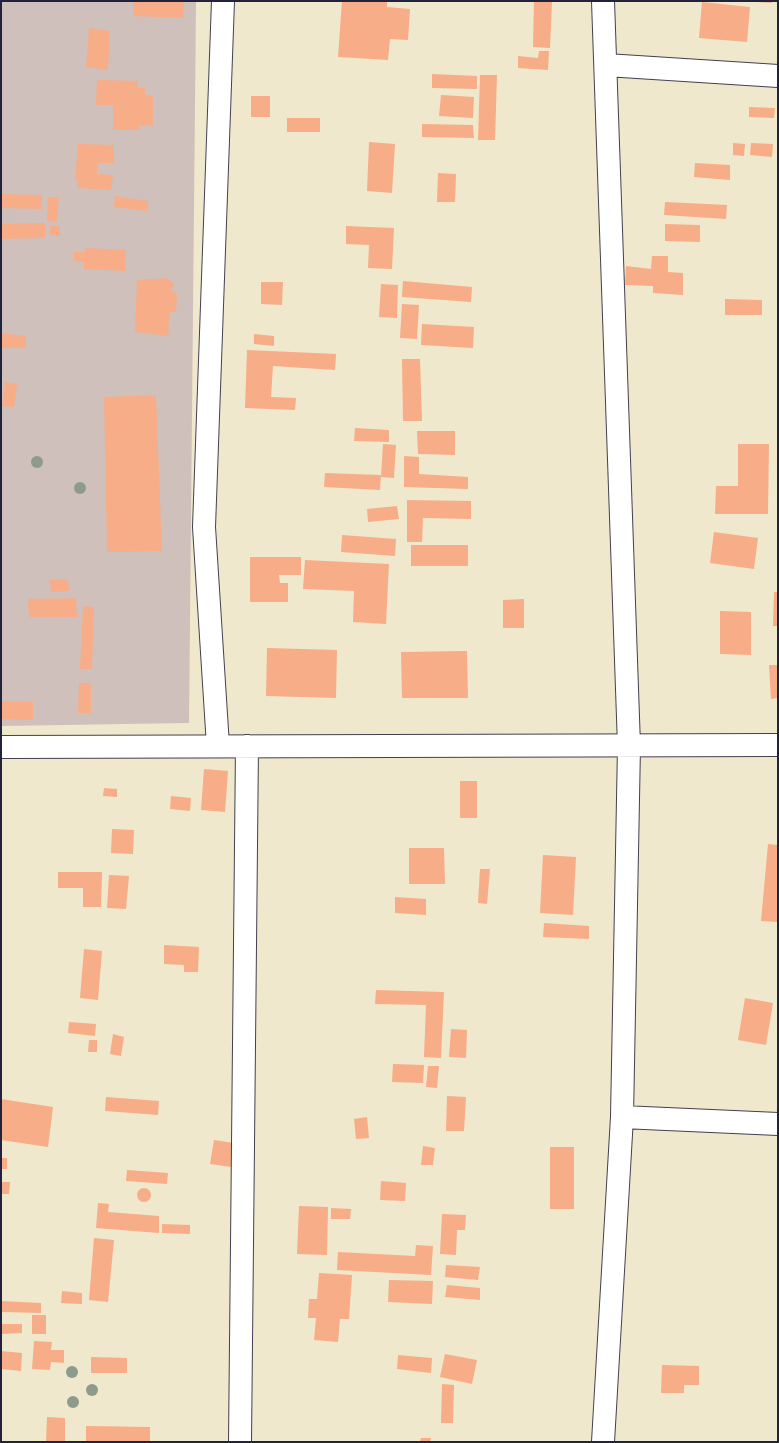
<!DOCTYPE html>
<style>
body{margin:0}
#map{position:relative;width:779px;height:1443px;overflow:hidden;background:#efe8cc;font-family:Mali,sans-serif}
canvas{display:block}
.frame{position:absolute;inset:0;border:2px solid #22223b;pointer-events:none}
</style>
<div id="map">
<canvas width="779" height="1443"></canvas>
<div class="frame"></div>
</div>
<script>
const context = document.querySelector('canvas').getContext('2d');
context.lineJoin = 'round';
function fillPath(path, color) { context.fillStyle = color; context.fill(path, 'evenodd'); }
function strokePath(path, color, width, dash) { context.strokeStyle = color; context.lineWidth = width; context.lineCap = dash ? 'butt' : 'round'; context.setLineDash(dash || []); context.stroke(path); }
fillPath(new Path2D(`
 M 1,1 L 196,1 L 189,723 L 1,726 Z`), '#cfc0bb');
fillPath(new Path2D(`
 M 133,1 L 184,1 L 183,18 L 133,16 Z
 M 342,1 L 387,1 L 387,7 L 410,9 L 408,40 L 390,39 L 388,60 L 338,57 Z
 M 534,1 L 552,2 L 550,48 L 533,47 Z
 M 756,1 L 772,1 L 772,3 L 756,2 Z
 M 702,2 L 750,7 L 747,42 L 699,38 Z
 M 89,28 L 110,31 L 108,70 L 86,67 Z
 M 539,51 L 549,51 L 548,70 L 518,68 L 518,56 L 538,58 Z
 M 432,74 L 477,76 L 477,89 L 432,88 Z
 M 480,75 L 497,75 L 495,140 L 478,140 Z
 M 97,80 L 138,81 L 138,88 L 145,88 L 145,95 L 153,96 L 153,126 L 139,125 L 139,130 L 113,130 L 113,105 L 96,105 Z
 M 441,95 L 474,97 L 473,118 L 439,116 Z
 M 251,96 L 270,96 L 270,117 L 251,117 Z
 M 749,107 L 775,108 L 774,118 L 749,117 Z
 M 287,118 L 320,118 L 320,132 L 287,132 Z
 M 422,124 L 473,125 L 474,138 L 422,137 Z
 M 369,142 L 395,144 L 392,193 L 367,191 Z
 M 733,143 L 745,144 L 744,156 L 733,155 Z
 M 751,143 L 773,144 L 772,157 L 750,155 Z
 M 78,144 L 114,145 L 114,163 L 98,163 L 97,174 L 113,175 L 111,190 L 77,188 L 77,180 L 75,180 Z
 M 695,163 L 730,165 L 730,180 L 694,177 Z
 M 438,173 L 456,174 L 455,202 L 437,202 Z
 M 1,194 L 42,195 L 42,209 L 1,208 Z
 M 115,196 L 148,201 L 147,211 L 114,207 Z
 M 48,197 L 59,197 L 57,222 L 47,221 Z
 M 665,202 L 727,205 L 726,219 L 664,215 Z
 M 45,223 L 45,238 L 1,239 L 1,224 Z
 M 665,224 L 700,225 L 700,242 L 665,241 Z
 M 50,226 L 60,226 L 60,236 L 50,235 Z
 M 346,226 L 394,228 L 392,269 L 368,268 L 369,245 L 346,244 Z
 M 85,248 L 126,250 L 125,271 L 84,269 L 84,262 L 74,261 L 74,252 L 85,252 Z
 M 652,256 L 668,256 L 668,272 L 683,273 L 683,295 L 653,293 L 653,286 L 625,285 L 626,266 L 651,269 Z
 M 168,278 L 174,285 L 171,291 L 177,294 L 176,312 L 170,311 L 168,336 L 135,332 L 137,280 Z
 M 403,281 L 472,287 L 471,302 L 402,297 Z
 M 261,282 L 283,282 L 282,305 L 261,304 Z
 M 381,284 L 398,285 L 397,318 L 379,317 Z
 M 725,299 L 762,300 L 762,315 L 725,315 Z
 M 402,304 L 419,305 L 417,339 L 400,338 Z
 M 422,324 L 474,327 L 473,348 L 421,345 Z
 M 1,333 L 26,336 L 26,348 L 1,348 Z
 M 254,334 L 274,336 L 274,346 L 254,344 Z
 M 247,350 L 336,354 L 335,370 L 273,366 L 271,397 L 296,398 L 295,410 L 245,408 Z
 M 402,359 L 420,359 L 422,421 L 403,421 Z
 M 5,382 L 17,384 L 14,407 L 2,406 Z
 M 156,395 L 162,551 L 107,552 L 104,397 Z
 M 355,428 L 389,430 L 389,442 L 354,441 Z
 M 417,431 L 455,431 L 455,455 L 418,454 Z
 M 383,444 L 396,445 L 394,478 L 381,477 Z
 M 738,444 L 769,444 L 768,514 L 715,514 L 716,486 L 738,486 Z
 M 404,456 L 419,457 L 419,474 L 468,477 L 468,489 L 404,487 Z
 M 325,473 L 381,475 L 380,490 L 324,487 Z
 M 407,500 L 471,501 L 471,519 L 423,518 L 422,542 L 407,542 Z
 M 397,506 L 399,519 L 368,522 L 367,509 Z
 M 714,532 L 758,538 L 754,569 L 710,563 Z
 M 342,535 L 396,539 L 395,556 L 341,552 Z
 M 411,545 L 468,545 L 468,566 L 411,566 Z
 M 250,557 L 301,557 L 301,575 L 279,575 L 280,583 L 288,583 L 288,602 L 250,602 Z
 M 305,560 L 389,564 L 386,624 L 353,622 L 354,591 L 303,589 Z
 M 68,579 L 69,591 L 51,592 L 50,580 Z
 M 774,592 L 778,592 L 778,626 L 773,626 Z
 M 76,598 L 77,617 L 29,617 L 28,599 Z
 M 524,599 L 524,628 L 503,628 L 503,600 Z
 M 83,606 L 94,607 L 92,669 L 80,669 Z
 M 720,611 L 751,612 L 751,655 L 720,654 Z
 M 267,648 L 337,650 L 336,698 L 266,696 Z
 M 467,651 L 468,698 L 402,698 L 401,652 Z
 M 769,665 L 778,665 L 778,698 L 771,699 Z
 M 79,683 L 91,683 L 91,713 L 78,713 Z
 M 1,701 L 33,702 L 33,720 L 1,719 Z
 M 204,769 L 228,771 L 225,812 L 201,810 Z
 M 460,781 L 477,781 L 477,818 L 460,818 Z
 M 104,788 L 117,789 L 117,797 L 103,796 Z
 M 171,796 L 191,798 L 190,811 L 170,809 Z
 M 112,829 L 134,830 L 133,854 L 111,853 Z
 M 768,844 L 778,845 L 778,922 L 761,921 Z
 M 409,848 L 444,848 L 445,884 L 409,884 Z
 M 543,855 L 576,857 L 573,915 L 540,913 Z
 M 480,869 L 490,869 L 487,904 L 478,903 Z
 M 58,872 L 102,872 L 101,907 L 83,907 L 83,888 L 58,888 Z
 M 109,875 L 129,876 L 126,909 L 107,908 Z
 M 395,897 L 426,899 L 426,915 L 395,913 Z
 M 544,923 L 589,926 L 589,939 L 543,937 Z
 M 164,945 L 199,947 L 198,972 L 184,972 L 184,965 L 164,964 Z
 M 84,949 L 102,951 L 98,1000 L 80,998 Z
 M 376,990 L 444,992 L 441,1058 L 424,1057 L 426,1005 L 375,1004 Z
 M 745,998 L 773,1003 L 766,1045 L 738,1040 Z
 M 69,1022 L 96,1024 L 95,1036 L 68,1033 Z
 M 451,1029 L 467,1030 L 466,1058 L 449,1057 Z
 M 113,1034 L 124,1037 L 121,1056 L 110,1054 Z
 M 89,1040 L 97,1040 L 97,1052 L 88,1052 Z
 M 393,1064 L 424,1065 L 423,1083 L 392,1082 Z
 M 428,1066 L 439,1066 L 437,1088 L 426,1087 Z
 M 447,1096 L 466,1097 L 464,1131 L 446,1131 Z
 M 106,1097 L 159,1101 L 158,1115 L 105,1111 Z
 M 1,1099 L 53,1107 L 48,1147 L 1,1140 Z
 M 367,1117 L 369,1138 L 356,1139 L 354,1119 Z
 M 214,1140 L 234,1143 L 231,1167 L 210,1164 Z
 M 423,1146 L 435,1148 L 433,1165 L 421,1165 Z
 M 550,1147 L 574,1147 L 574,1209 L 550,1209 Z
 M 1,1158 L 7,1158 L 7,1169 L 1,1169 Z
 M 127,1170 L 168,1173 L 167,1184 L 126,1181 Z
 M 381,1181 L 406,1183 L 405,1201 L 380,1200 Z
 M 1,1182 L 10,1182 L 9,1194 L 1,1194 Z
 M137 1195a7 7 0 1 1 14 0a7 7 0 1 1-14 0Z
 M 98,1203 L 109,1204 L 108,1212 L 159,1216 L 159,1233 L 96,1228 Z
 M 299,1206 L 328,1207 L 327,1255 L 297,1254 Z
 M 331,1208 L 351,1209 L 350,1219 L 331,1219 Z
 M 442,1214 L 466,1215 L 465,1230 L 457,1230 L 456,1255 L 440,1254 Z
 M 162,1224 L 190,1225 L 190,1234 L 162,1233 Z
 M 94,1238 L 114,1240 L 108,1302 L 89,1300 Z
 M 416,1245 L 433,1246 L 431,1275 L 337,1270 L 338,1252 L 415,1256 Z
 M 446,1265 L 480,1267 L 478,1280 L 445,1277 Z
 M 319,1273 L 352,1275 L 349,1319 L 340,1319 L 338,1342 L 314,1340 L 316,1318 L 308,1318 L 309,1299 L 317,1299 Z
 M 389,1280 L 433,1281 L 432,1304 L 388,1302 Z
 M 447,1285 L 480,1288 L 480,1300 L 445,1297 Z
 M 62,1291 L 82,1293 L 82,1304 L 61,1303 Z
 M 1,1301 L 41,1303 L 41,1313 L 1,1312 Z
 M 32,1315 L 46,1315 L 46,1334 L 32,1334 Z
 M 1,1324 L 22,1324 L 22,1333 L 1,1334 Z
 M 34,1341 L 52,1342 L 51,1350 L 64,1350 L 64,1363 L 51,1362 L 50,1370 L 32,1369 Z
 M 1,1351 L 22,1353 L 21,1371 L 1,1369 Z
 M 445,1354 L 477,1360 L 472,1384 L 440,1377 Z
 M 398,1355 L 432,1358 L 431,1373 L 397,1369 Z
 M 91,1357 L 127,1358 L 127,1373 L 91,1373 Z
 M 662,1365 L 699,1366 L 699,1385 L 684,1385 L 684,1393 L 661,1393 Z
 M 442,1384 L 454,1385 L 453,1423 L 441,1423 Z
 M 47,1417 L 65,1418 L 65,1442 L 46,1442 Z
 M 86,1426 L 150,1427 L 150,1442 L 86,1442 Z
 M 421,1438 L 431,1438 L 430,1442 L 420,1442 Z`), '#f7ad87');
const minor = new Path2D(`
 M 606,65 L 778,76
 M 218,746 L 204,527 L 223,1
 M 1,747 L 778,745
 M 622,1117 L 778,1124
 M 240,1442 L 247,746
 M 603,1442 L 622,1117 L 629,746 L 603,1`);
strokePath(minor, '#414051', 24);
strokePath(minor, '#fff', 22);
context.fillStyle = '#8d9b8c';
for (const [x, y] of [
 [37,462],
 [80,488],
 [72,1372],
 [92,1390],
 [73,1402]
]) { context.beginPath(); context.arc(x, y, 6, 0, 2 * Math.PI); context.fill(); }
</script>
